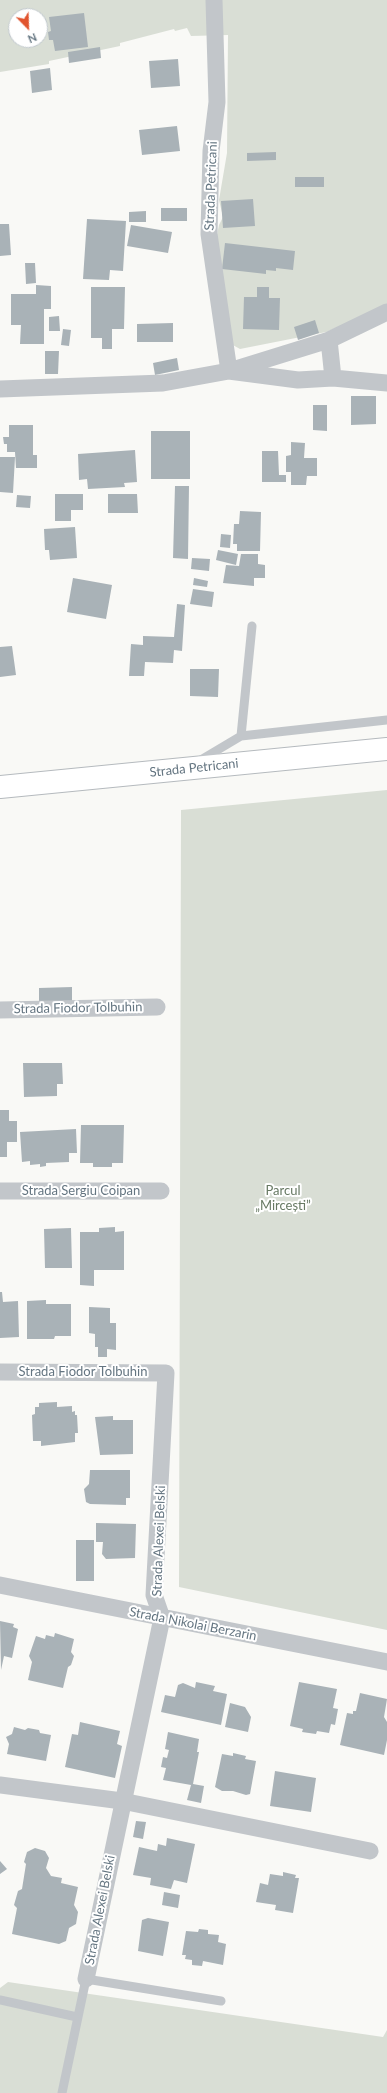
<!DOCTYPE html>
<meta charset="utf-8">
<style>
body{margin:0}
#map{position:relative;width:387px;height:2093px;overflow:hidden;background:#f9f9f6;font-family:Lato,sans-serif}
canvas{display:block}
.north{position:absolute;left:8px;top:8px;width:40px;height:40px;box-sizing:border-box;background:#fff;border:1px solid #c1c8cd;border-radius:50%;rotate:157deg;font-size:11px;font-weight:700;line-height:16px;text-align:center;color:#647581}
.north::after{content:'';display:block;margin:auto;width:14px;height:18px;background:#e1542e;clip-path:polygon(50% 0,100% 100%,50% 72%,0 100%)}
</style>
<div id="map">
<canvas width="387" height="2093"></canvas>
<div class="north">N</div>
</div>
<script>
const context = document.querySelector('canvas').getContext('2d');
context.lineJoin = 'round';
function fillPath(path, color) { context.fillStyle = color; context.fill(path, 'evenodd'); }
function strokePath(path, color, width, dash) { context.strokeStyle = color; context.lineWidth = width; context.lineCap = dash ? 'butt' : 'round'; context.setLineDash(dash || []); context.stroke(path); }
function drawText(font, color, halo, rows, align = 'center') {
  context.font = font + ' Lato,sans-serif'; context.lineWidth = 4; context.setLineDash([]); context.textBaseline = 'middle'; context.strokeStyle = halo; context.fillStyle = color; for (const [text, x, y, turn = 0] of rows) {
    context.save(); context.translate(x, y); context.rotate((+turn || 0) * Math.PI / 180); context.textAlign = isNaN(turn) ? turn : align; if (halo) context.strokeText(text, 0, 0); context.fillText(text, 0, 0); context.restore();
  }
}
fillPath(new Path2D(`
 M 0,0 L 387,0 L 387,306 L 326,332 L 240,349 L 231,344 L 216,240 L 219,225 L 223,217 L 219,200 L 227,153 L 228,35 L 191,36 L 187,28 L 175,31 L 174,29 L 120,43 L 120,46 L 49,61 L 49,64 L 0,72 ZM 16,16 L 40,16 L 40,40 L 16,40 Z
 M 387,790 L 387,1630 L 179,1587 L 181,810 Z
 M 8,1982 L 383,2037 L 387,2030 L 387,2093 L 0,2093 L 0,1988 Z`), '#d9ded5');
fillPath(new Path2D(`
 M 84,13 L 88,47 L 55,51 L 53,40 L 49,40 L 48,32 L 51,31 L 49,17 Z
 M 100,47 L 101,58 L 69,63 L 68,52 Z
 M 178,59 L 180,86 L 151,88 L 149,61 Z
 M 50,68 L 52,90 L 32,93 L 30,71 Z
 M 177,126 L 180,151 L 142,155 L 139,130 Z
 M 276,152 L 276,160 L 247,161 L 247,153 Z
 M 295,177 L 324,177 L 324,187 L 295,187 Z
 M 253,199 L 255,226 L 223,228 L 221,201 Z
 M 161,208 L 187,208 L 187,221 L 161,221 Z
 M 146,211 L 146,222 L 129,222 L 129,212 Z
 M 87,219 L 126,221 L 123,271 L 110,270 L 109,280 L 83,279 Z
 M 0,224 L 9,224 L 11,255 L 0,256 Z
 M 131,225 L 172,232 L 168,253 L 127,246 Z
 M 225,243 L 295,251 L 293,270 L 276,268 L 276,271 L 266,270 L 266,274 L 222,269 Z
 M 25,263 L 35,263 L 36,283 L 26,284 Z
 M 36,285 L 51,286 L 51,309 L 44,309 L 44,344 L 20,344 L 21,325 L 11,325 L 11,294 L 36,294 Z
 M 91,287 L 125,287 L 124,329 L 112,329 L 112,349 L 102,349 L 102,338 L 91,338 Z
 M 257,287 L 269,287 L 269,298 L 280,298 L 279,330 L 243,329 L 244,297 L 257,297 Z
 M 59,316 L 60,331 L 49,331 L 49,317 Z
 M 315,320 L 319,333 L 298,340 L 294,327 Z
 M 173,323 L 173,342 L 137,342 L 137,324 Z
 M 63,329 L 71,330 L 69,346 L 61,345 Z
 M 45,351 L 59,351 L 58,374 L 45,374 Z
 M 177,358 L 179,370 L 155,375 L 153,363 Z
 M 351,396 L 376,396 L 376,424 L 351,425 Z
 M 313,405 L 327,405 L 327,431 L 313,430 Z
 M 9,425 L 33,425 L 33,455 L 37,455 L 37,468 L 16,468 L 15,452 L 7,452 L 7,444 L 4,444 L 3,437 L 9,437 Z
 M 151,431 L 190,431 L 190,479 L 151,479 Z
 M 291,442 L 305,443 L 304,458 L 317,458 L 317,476 L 307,476 L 306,485 L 291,485 L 291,472 L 286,472 L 286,456 L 291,455 Z
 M 135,450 L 137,482 L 124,483 L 125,487 L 88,489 L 87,479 L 79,480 L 78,454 Z
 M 262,451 L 278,451 L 279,475 L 286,475 L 286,482 L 262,482 Z
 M 0,457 L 15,457 L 13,493 L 0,492 Z
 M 175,486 L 189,486 L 188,559 L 173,558 Z
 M 55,494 L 83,494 L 83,510 L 71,510 L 71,521 L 55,521 Z
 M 108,494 L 137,494 L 138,513 L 108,513 Z
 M 17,495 L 31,496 L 30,508 L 16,507 Z
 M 240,511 L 261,512 L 260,551 L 237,551 L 237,544 L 233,544 L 234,524 L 239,524 Z
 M 75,527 L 77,558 L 50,560 L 49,550 L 45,550 L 44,529 Z
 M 221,534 L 231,535 L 230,548 L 220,547 Z
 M 218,550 L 238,554 L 236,565 L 216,560 Z
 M 241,554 L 258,554 L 258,564 L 265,565 L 265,578 L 254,578 L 254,586 L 223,583 L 226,565 L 239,566 Z
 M 192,558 L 210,559 L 209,571 L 191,569 Z
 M 73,578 L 112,585 L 106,619 L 67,612 Z
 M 194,578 L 208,581 L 207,587 L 193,585 Z
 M 193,589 L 214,592 L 212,607 L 190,604 Z
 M 177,604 L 185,605 L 182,651 L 174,650 L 173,663 L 145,662 L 144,676 L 129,676 L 131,644 L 143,645 L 143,636 L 174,637 Z
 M 12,646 L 16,675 L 0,677 L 0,647 Z
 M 190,669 L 219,669 L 218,697 L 190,696 Z
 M 72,987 L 72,1002 L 39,1002 L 39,988 Z
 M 23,1063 L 62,1063 L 63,1084 L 57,1084 L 57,1096 L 24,1097 Z
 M 0,1110 L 9,1110 L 9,1121 L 17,1121 L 17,1142 L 7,1142 L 7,1157 L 0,1157 Z
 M 81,1125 L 124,1125 L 123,1163 L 112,1163 L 112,1167 L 93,1167 L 93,1163 L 80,1163 Z
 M 76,1129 L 77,1153 L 69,1153 L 69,1162 L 46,1163 L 46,1166 L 40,1167 L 40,1164 L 30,1165 L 30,1161 L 22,1162 L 20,1132 Z
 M 115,1227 L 115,1232 L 124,1231 L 124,1270 L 94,1270 L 94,1286 L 80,1285 L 80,1232 L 99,1232 L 99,1228 Z
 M 71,1228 L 72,1268 L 45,1268 L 44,1229 Z
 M 0,1292 L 2,1292 L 3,1302 L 18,1301 L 19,1337 L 0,1338 Z
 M 46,1300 L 46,1304 L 71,1304 L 71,1336 L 55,1336 L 54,1339 L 27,1339 L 27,1301 Z
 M 89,1307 L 110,1308 L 110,1323 L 116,1323 L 116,1350 L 107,1349 L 107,1357 L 98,1357 L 98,1347 L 95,1347 L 95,1334 L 89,1333 Z
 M 57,1402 L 57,1407 L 72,1406 L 72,1412 L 75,1411 L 75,1415 L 77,1415 L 78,1433 L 75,1433 L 75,1442 L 41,1446 L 41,1441 L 33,1441 L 32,1415 L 35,1414 L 35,1407 L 39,1407 L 39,1403 Z
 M 113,1416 L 113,1420 L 133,1420 L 133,1454 L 100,1455 L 95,1417 Z
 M 90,1470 L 130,1470 L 130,1498 L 126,1498 L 126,1505 L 90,1504 L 86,1502 L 84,1489 L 89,1484 Z
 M 96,1523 L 136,1524 L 135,1558 L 106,1559 L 102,1554 L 103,1542 L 96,1542 Z
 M 76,1540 L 94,1540 L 94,1581 L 76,1581 Z
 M 0,1621 L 14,1624 L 13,1627 L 18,1629 L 12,1658 L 4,1656 L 1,1670 Z
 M 55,1633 L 74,1639 L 71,1652 L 74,1656 L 71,1665 L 68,1667 L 63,1688 L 28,1680 L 32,1662 L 29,1656 L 36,1636 L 45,1639 L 46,1635 L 54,1637 Z
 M 196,1682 L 215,1686 L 213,1691 L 227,1694 L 221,1725 L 161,1712 L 165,1695 L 175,1697 L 178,1685 L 183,1683 L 195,1688 Z
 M 299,1682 L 337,1689 L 333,1708 L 338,1709 L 335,1725 L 331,1724 L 329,1733 L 317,1731 L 316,1734 L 302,1732 L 303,1729 L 290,1726 Z
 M 360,1693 L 387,1699 L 384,1717 L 387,1722 L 387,1740 L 384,1755 L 340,1745 L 347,1713 L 353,1714 L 353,1711 L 356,1711 Z
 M 230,1703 L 245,1707 L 251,1717 L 248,1732 L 225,1727 Z
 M 80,1722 L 120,1731 L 117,1744 L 122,1746 L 115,1778 L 65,1767 L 72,1734 L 78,1735 Z
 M 14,1727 L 25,1730 L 28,1728 L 39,1730 L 40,1733 L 51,1735 L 46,1761 L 7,1754 L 9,1744 L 6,1737 L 12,1734 Z
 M 168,1732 L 199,1739 L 197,1752 L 199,1752 L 193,1784 L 204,1786 L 201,1803 L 187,1800 L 191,1785 L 163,1780 L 166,1768 L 161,1767 L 163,1757 L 167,1758 L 169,1750 L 165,1749 Z
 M 233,1753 L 246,1756 L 245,1759 L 256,1761 L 250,1794 L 246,1795 L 233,1791 L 222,1791 L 215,1787 L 222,1754 L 233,1756 Z
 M 275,1771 L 316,1778 L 311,1812 L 270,1806 Z
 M 136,1821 L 146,1822 L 143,1839 L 133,1837 Z
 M 167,1838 L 195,1844 L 187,1883 L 174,1880 L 171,1889 L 150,1885 L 151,1878 L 133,1875 L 139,1847 L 157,1851 L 158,1844 L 166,1846 Z
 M 35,1848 L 45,1851 L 49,1858 L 46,1868 L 51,1876 L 62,1878 L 61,1883 L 78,1887 L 74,1905 L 78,1912 L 76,1924 L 69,1928 L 66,1941 L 59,1944 L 12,1934 L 17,1908 L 14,1905 L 18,1891 L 22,1889 L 26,1864 L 24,1862 L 27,1852 Z
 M 0,1861 L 7,1869 L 0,1874 Z
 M 283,1872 L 296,1875 L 295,1878 L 299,1878 L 293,1913 L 275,1910 L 276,1905 L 256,1902 L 260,1883 L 268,1885 L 270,1874 L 283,1876 Z
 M 164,1892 L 180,1895 L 178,1908 L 162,1905 Z
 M 148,1918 L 169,1922 L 163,1956 L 138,1951 L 142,1920 Z
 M 199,1929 L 208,1930 L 208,1934 L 219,1935 L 218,1942 L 226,1944 L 223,1965 L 203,1961 L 202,1966 L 192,1965 L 192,1960 L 185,1959 L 186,1955 L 182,1955 L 186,1931 L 198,1932 Z`), '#a9b2b7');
const primary = new Path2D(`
 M 0,787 L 387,749`);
strokePath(primary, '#b5babe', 24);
strokePath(new Path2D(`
 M 241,736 L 252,626
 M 199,761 L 241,736 L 387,720
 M 0,2000 L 77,2017
 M 62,2093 L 86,1979 L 221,2001`), '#c2c6ca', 9);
strokePath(new Path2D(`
 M 214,0 L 217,102 L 211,151 L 209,234 L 229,371 L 298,380 L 333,378 L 387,383
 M 329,340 L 333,378
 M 0,389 L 163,383 L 229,371 L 329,340 L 387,312
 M 0,1010 L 157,1007
 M 0,1191 L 161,1191
 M 0,1372 L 166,1373 L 154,1595 L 162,1618 L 86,1979
 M 0,1585 L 387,1662
 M 0,1785 L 122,1801 L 370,1851`), '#c2c6ca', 17);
strokePath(primary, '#fff', 22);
drawText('13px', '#647581', '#fff', [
 ["Strada Petricani",211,186,-88],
 ["Strada Petricani",194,768,-6],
 ["Strada Fiodor Tolbuhin",78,1008,-1],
 ["Strada Sergiu Coipan",81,1191],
 ["Strada Fiodor Tolbuhin",83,1372],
 ["Strada Alexei Belski",159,1541,-88],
 ["Strada Nikolai Berzarin",193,1624,11],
 ["Strada Alexei Belski",100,1910,-79]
]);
drawText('13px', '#677963', '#fff', [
 ["Parcul",283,1191],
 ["„Mircești”",283,1206]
]);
</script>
